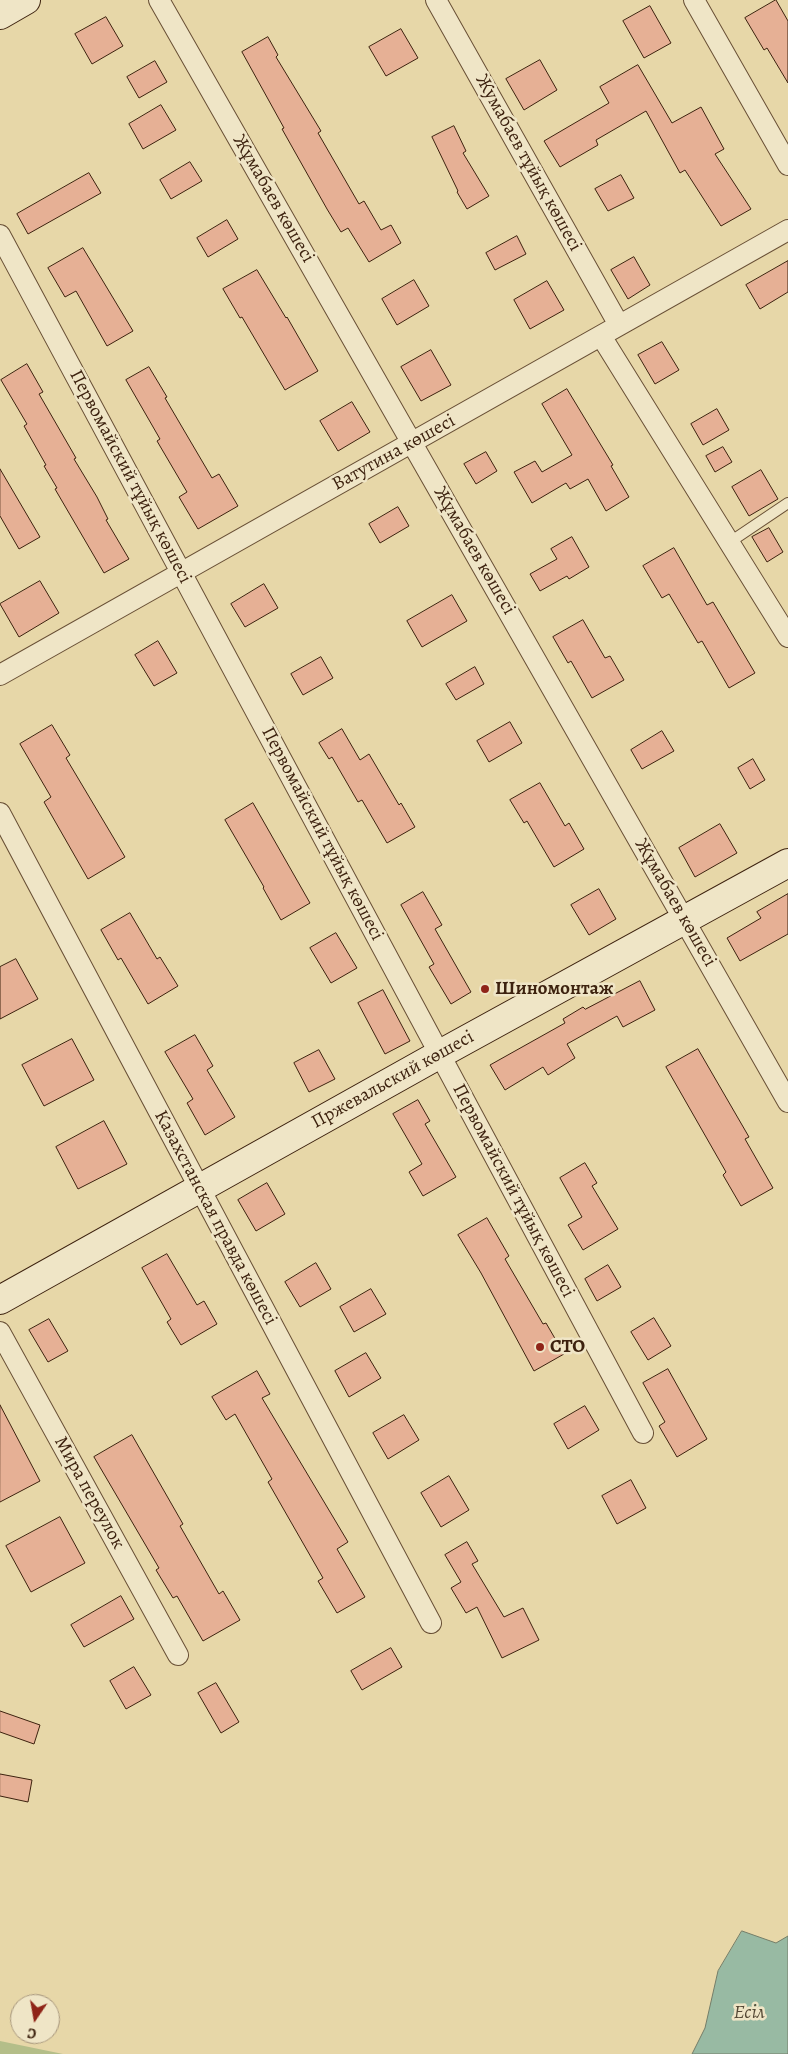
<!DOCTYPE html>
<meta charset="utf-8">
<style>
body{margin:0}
#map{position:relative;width:788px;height:2054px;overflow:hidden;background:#e7d7a8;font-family:Alegreya,serif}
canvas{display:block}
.north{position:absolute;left:10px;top:1994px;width:50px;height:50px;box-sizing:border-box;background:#efe5c6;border:1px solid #a8977d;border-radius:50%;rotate:192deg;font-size:14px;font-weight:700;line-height:20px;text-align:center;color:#3d220f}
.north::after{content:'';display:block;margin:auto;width:18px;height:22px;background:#8f2418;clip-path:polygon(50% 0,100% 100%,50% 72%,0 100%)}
</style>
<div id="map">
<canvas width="788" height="2054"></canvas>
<div class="north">С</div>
</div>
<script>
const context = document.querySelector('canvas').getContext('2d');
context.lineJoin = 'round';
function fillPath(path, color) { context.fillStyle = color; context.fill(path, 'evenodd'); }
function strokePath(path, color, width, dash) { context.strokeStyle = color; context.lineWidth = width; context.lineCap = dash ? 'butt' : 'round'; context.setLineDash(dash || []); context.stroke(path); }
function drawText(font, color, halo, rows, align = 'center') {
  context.font = font + ' Alegreya,serif'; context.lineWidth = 5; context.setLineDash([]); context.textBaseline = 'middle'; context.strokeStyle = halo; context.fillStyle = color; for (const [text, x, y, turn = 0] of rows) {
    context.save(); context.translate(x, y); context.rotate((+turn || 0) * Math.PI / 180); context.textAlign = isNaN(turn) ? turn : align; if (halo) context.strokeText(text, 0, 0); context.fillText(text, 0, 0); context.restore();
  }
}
fillPath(new Path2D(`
 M 0,2041 L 63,2054 L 0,2054 Z`), '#b4be89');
const water = new Path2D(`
 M 742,1931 L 776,1943 L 788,1936 L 788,2054 L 692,2054 L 705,2028 L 718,1971 Z`);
fillPath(water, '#98baa3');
strokePath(water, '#747d68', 1);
const building = new Path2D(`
 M 776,0 L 788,21 L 788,83 L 767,48 L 764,50 L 745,18 Z
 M 650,6 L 671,43 L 644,58 L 623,21 Z
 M 106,17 L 123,46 L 92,64 L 75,34 Z
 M 401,29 L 418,58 L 386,76 L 369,47 Z
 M 268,37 L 278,55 L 276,57 L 321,131 L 318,133 L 359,204 L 364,201 L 381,230 L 391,225 L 401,243 L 369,262 L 348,228 L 341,232 L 327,209 L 282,129 L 284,128 L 242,52 Z
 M 540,60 L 557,90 L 524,110 L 506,79 Z
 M 155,61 L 167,82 L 139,98 L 127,77 Z
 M 638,65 L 672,123 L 701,107 L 724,149 L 715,154 L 751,209 L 721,226 L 685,170 L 680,173 L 646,111 L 596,140 L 598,145 L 560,167 L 544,141 L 609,103 L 600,87 Z
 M 161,105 L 176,130 L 143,149 L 129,124 Z
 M 454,126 L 466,151 L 463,153 L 489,196 L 467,209 L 457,192 L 458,191 L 432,137 Z
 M 190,162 L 202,181 L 171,199 L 160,180 Z
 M 89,173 L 101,193 L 28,234 L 17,214 Z
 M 621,175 L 634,198 L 608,211 L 595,189 Z
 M 227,220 L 238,239 L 208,257 L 197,238 Z
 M 517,236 L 526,254 L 495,270 L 486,253 Z
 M 83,248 L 133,331 L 107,346 L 76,291 L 65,297 L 48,268 Z
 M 634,257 L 650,285 L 628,299 L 611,270 Z
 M 788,261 L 788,292 L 760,309 L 746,285 Z
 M 257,270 L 286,318 L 287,317 L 318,371 L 285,390 L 242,317 L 240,318 L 223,289 Z
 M 414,280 L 429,306 L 397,325 L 382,299 Z
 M 547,281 L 564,310 L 530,329 L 514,300 Z
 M 662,342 L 679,370 L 655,384 L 638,355 Z
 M 431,350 L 451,385 L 421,401 L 401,367 Z
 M 27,364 L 43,392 L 39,394 L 76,458 L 74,459 L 97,497 L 108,519 L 106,520 L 129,559 L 104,573 L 55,489 L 57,488 L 44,466 L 46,465 L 24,426 L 27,424 L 1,380 Z
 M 149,367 L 167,397 L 165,398 L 212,478 L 219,474 L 238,506 L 198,529 L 179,497 L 187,492 L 157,441 L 160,439 L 126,380 Z
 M 567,389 L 613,465 L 611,466 L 629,497 L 606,511 L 588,479 L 570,489 L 566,483 L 532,503 L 514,472 L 535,461 L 542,472 L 572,455 L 542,404 Z
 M 352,402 L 370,432 L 338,451 L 320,421 Z
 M 717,409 L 729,430 L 703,445 L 691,424 Z
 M 723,447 L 732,462 L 715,472 L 706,456 Z
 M 486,452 L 497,471 L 476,484 L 464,464 Z
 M 0,469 L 40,537 L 19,549 L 0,516 Z
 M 761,470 L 778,499 L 749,516 L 732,487 Z
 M 398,507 L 409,526 L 380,543 L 369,524 Z
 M 769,528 L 783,552 L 767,562 L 752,537 Z
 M 572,537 L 589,567 L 569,579 L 567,576 L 540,591 L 530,574 L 557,559 L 551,549 Z
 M 674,548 L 707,605 L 713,602 L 755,673 L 729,688 L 702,641 L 698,643 L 669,594 L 662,598 L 643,566 Z
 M 40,581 L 59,613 L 19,637 L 0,604 Z
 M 264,584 L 278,608 L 245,627 L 231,604 Z
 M 452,595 L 467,621 L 422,647 L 407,621 Z
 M 583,620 L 605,658 L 610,656 L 624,680 L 592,698 L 571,661 L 568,663 L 553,637 Z
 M 158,641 L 177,673 L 154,686 L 135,655 Z
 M 321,657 L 333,678 L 303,695 L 291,674 Z
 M 475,667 L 484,684 L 456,700 L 446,684 Z
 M 510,722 L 522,743 L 489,762 L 477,741 Z
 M 52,725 L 70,755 L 66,758 L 125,857 L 88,879 L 44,802 L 51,797 L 20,744 Z
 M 342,729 L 360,760 L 369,754 L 399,805 L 401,803 L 415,827 L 387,843 L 362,800 L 358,802 L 332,757 L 329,759 L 319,743 Z
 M 662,731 L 674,751 L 642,769 L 631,750 Z
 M 753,759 L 765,780 L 750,789 L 738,768 Z
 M 540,783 L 565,826 L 569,823 L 584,849 L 554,867 L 527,821 L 524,823 L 510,800 Z
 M 253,803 L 310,903 L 281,920 L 263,888 L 264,887 L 225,820 Z
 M 720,824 L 737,853 L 695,877 L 679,848 Z
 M 599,889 L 616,919 L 589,935 L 571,905 Z
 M 423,892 L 442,925 L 435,929 L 471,992 L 451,1004 L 429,967 L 434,964 L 401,905 Z
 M 788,894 L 788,934 L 740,961 L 727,938 L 761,918 L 757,912 Z
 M 130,913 L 157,959 L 160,957 L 178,986 L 148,1004 L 121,958 L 118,960 L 101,930 Z
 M 336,933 L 357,968 L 331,983 L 310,948 Z
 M 16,959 L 38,999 L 0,1019 L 0,967 Z
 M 640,981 L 655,1010 L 623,1027 L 617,1016 L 567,1044 L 575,1058 L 548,1075 L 543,1067 L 505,1090 L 490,1065 L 565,1023 L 563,1019 L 583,1007 L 585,1009 Z
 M 383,990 L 410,1041 L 385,1054 L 358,1003 Z
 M 195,1035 L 213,1066 L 207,1070 L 235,1117 L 205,1135 L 187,1103 L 193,1099 L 165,1052 Z
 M 72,1039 L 94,1080 L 44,1106 L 22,1065 Z
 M 698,1049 L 749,1137 L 745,1139 L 773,1188 L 741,1206 L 723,1175 L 726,1172 L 666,1067 Z
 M 319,1050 L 335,1079 L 309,1092 L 294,1063 Z
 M 418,1100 L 430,1121 L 425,1124 L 456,1177 L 423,1196 L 409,1172 L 422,1164 L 393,1114 Z
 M 104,1121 L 127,1164 L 78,1189 L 56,1147 Z
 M 585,1163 L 597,1183 L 592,1186 L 618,1229 L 583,1250 L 568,1225 L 582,1217 L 560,1178 Z
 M 267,1183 L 285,1214 L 256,1231 L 238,1200 Z
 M 487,1218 L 509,1256 L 505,1259 L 543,1324 L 546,1323 L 564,1354 L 534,1371 L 481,1273 L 458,1235 Z
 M 167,1254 L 197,1305 L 204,1301 L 217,1324 L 181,1345 L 167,1322 L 171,1319 L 142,1268 Z
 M 316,1263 L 331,1289 L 300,1307 L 285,1282 Z
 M 608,1265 L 621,1287 L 597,1301 L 585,1279 Z
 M 371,1289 L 386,1314 L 354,1332 L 340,1307 Z
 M 654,1318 L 671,1346 L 648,1360 L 631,1332 Z
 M 49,1319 L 68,1351 L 48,1362 L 29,1330 Z
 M 366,1353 L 381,1378 L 349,1397 L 335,1371 Z
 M 668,1369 L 707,1439 L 677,1457 L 659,1426 L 665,1422 L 643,1383 Z
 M 257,1371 L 270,1394 L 262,1398 L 348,1542 L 337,1549 L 365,1597 L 337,1613 L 318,1581 L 323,1578 L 268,1482 L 272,1479 L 235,1414 L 226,1420 L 212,1397 Z
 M 0,1405 L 40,1481 L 0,1502 Z
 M 585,1406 L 599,1430 L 568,1449 L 554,1424 Z
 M 404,1415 L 419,1440 L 388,1459 L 373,1433 Z
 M 132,1435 L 183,1524 L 180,1526 L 219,1594 L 223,1591 L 240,1620 L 203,1641 L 177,1596 L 173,1598 L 156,1570 L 159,1568 L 94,1457 Z
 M 449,1476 L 469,1510 L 441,1527 L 421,1493 Z
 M 631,1480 L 646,1508 L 617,1524 L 602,1496 Z
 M 60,1517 L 85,1563 L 31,1592 L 6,1546 Z
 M 467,1542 L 478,1561 L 472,1564 L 504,1617 L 523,1608 L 539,1640 L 502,1658 L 477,1607 L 466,1613 L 451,1588 L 461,1582 L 445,1555 Z
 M 121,1596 L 134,1619 L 84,1647 L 71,1625 Z
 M 391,1648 L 402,1667 L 362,1690 L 351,1671 Z
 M 134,1667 L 151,1695 L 126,1709 L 110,1681 Z
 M 216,1683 L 239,1722 L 221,1733 L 198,1693 Z
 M 0,1711 L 40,1725 L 34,1744 L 0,1732 Z
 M 0,1774 L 32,1780 L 28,1802 L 0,1796 Z`);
fillPath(building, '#e6b095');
strokePath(building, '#3d220f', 1);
const lane = new Path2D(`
 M 730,542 L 788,503`);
const street = new Path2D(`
 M 159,0 L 788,1102
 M 436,0 L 619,325
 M 694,0 L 788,165
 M 0,235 L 643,1433
 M 601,336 L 788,637
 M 0,675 L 788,230
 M 0,813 L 431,1623
 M 0,1332 L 178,1655`);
const secondary = new Path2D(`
 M 0,15 L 26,0
 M 0,1300 L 440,1054 L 788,863`);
strokePath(lane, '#684f35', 12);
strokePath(street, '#684f35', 22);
strokePath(secondary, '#3d220f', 30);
strokePath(lane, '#efe5c6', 10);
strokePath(street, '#efe5c6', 20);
strokePath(secondary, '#efe5c6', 28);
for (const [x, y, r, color] of [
 [485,989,5,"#8f2418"],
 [540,1347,5,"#8f2418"]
]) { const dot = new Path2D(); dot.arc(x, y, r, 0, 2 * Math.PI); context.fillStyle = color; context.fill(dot); strokePath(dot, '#efe5c6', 2); }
drawText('19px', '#3d220f', '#efe5c6', [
 ["Жумабаев тұйық көшесі",528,163,61],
 ["Жұмабаев көшесі",273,199,60],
 ["Ватутина көшесі",394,453,-29],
 ["Первомайский тұйық көшесі",130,477,62],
 ["Жұмабаев көшесі",474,551,60],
 ["Первомайский тұйық көшесі",322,834,62],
 ["Жұмабаев көшесі",675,903,60],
 ["Пржевальский көшесі",393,1080,-29],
 ["Первомайский тұйық көшесі",513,1191,62],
 ["Казахстанская правда көшесі",215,1218,62],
 ["Мира переулок",89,1493,61]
]);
drawText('bold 19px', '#3d220f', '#efe5c6', [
 ["Шиномонтаж",495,989],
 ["СТО",550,1347]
], 'left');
drawText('italic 20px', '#544834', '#efe5c6', [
 ["Есіл",749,2013]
]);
</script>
